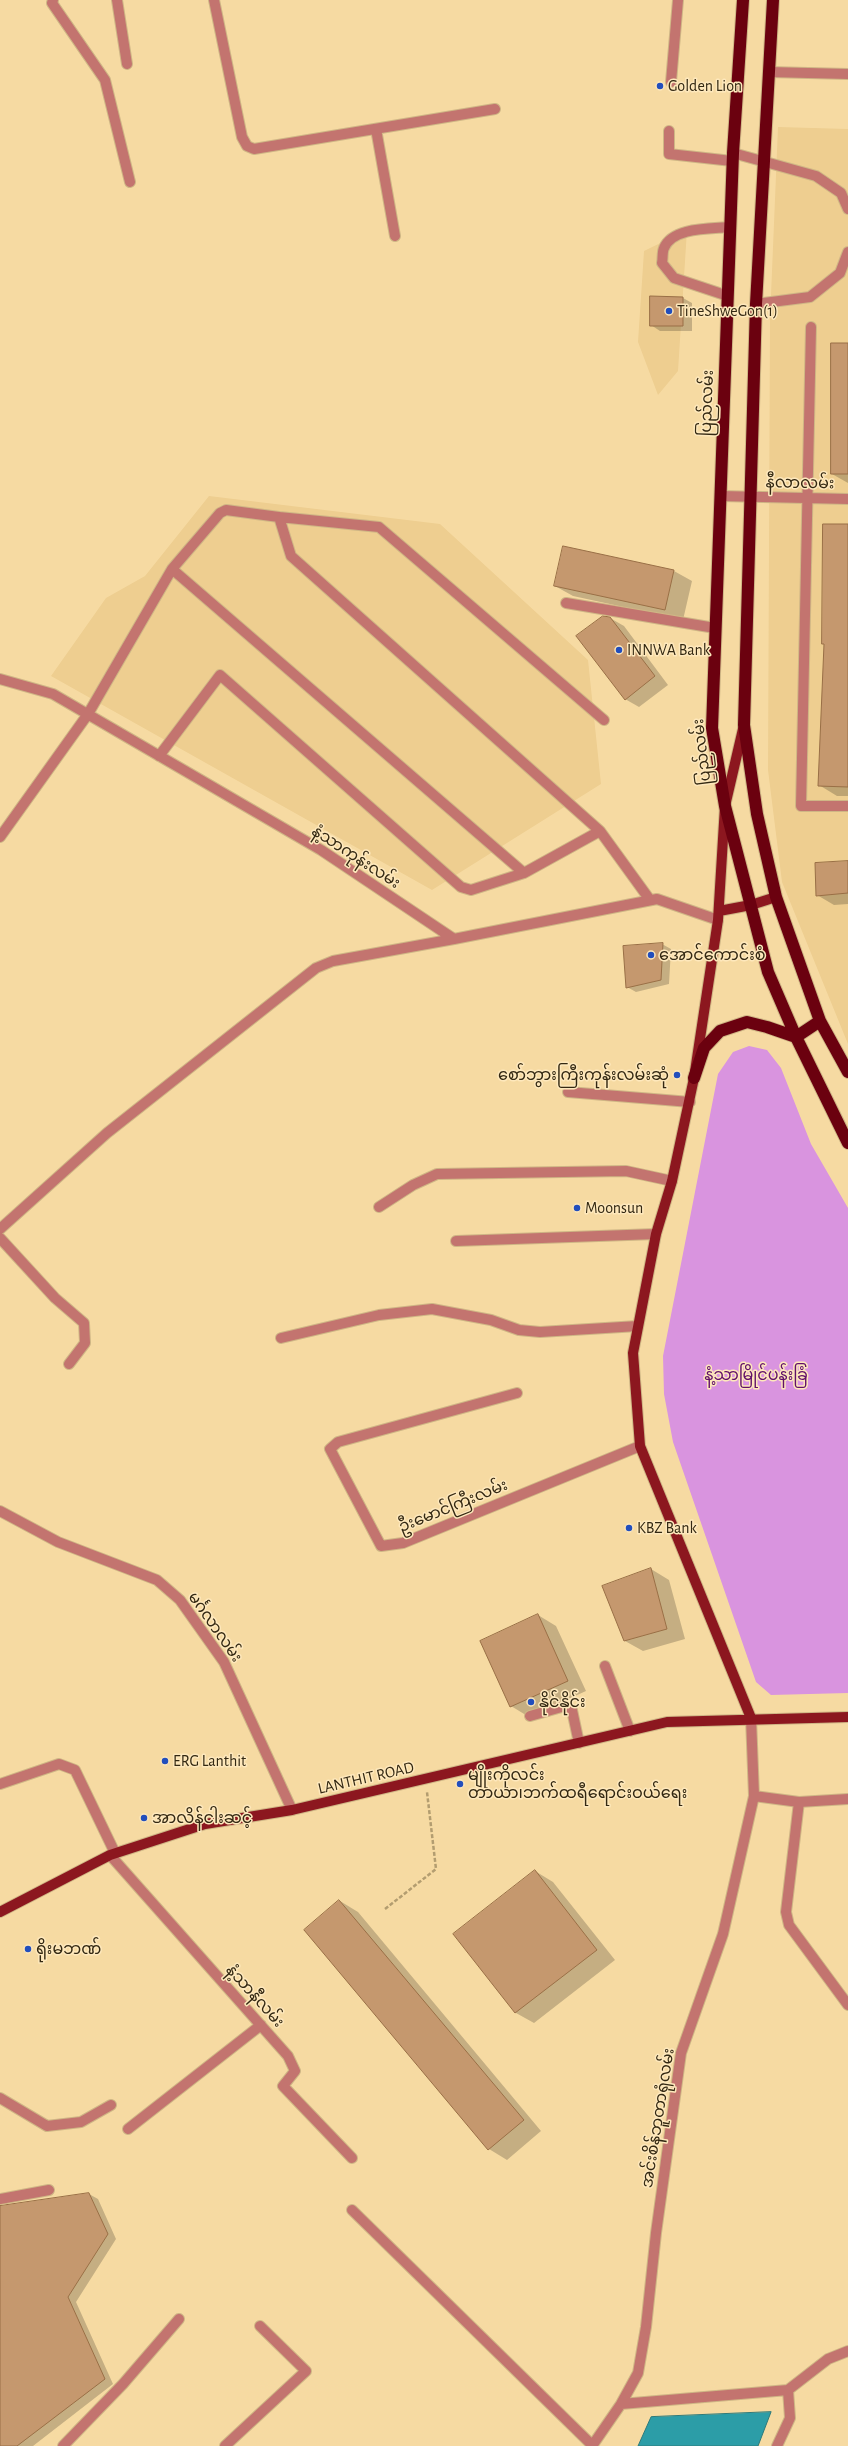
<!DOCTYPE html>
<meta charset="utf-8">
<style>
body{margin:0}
canvas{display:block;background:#f6daa2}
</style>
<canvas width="848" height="2446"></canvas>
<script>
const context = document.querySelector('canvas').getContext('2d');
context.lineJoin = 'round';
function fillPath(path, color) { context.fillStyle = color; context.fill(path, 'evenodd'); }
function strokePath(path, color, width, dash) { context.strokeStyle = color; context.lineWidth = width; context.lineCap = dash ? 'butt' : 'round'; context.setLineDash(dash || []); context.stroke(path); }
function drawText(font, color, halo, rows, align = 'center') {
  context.font = font + ' "Alegreya Sans","Noto Sans Myanmar",sans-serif'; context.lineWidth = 3; context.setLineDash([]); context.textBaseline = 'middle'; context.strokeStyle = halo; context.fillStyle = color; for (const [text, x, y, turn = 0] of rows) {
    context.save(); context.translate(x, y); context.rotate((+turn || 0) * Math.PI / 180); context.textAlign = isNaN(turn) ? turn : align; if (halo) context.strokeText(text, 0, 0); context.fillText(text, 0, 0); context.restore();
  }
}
fillPath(new Path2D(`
 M 778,127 L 848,129 L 848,1044 L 782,882 L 768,770 L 770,319 Z
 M 687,230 L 678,371 L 658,395 L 638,342 L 644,251 Z
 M 209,496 L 440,524 L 588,660 L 601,784 L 432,890 L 51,676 L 106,598 L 145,576 Z`), '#eece90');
fillPath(new Path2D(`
 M 749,1046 L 767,1050 L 781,1068 L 811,1144 L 848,1208 L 848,1693 L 771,1695 L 756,1682 L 673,1442 L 664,1394 L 663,1356 L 718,1074 L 733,1052 Z`), '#d994df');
const water = new Path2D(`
 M 771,2412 L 758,2446 L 638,2446 L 651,2417 Z`);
fillPath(water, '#2c9da7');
strokePath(water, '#2e7a7a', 1);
fillPath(new Path2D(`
 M 683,298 L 692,303 L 692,331 L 660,331 L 651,325 Z
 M 848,344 L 848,483 L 832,474 Z
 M 848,525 L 848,796 L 837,796 L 819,785 L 825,644 Z
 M 674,571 L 692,581 L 683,620 L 573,596 L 555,586 Z
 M 610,618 L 624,626 L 668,685 L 639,707 L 625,699 Z
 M 848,862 L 848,904 L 834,905 L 817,895 Z
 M 662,944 L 671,949 L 669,984 L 636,992 L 627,987 Z
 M 651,1569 L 669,1580 L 685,1639 L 643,1651 L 625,1641 Z
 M 538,1615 L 556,1626 L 586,1691 L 529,1717 L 511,1706 Z
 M 535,1871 L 553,1882 L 615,1960 L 534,2023 L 516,2013 L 455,1934 Z
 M 340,1901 L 358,1912 L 541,2131 L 507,2160 L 489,2149 Z
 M 89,2194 L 98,2199 L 116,2239 L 76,2302 L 113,2384 L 33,2446 L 0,2446 L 0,2207 Z`), '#0003');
const building = new Path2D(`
 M 650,296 L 683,297 L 683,326 L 650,326 Z
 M 831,343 L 848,343 L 848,474 L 831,474 Z
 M 823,524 L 848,524 L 848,787 L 818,786 L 824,644 L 822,644 Z
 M 563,546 L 674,570 L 665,610 L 554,586 Z
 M 603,616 L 610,617 L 655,676 L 625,700 L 576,636 Z
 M 848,861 L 848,893 L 816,896 L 815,863 Z
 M 663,943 L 661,980 L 626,988 L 623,946 Z
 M 651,1568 L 667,1629 L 624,1641 L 602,1586 Z
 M 538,1614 L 568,1681 L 510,1707 L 480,1641 Z
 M 535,1870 L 597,1950 L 515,2013 L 453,1934 Z
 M 339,1900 L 524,2120 L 488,2150 L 304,1930 Z
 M 89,2193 L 108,2234 L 68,2297 L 105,2379 L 17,2446 L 0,2446 L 0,2206 Z`);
fillPath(building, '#c5986e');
strokePath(building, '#996f46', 1);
const minor = new Path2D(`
 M 53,0 L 52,3 L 105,80 L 130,182
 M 117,0 L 127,64
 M 214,0 L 242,137 L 247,146 L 254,149 L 495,109
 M 769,72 L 848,74
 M 671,82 L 678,0
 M 376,129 L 395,236
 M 669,131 L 669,154 L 732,161
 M 733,153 L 816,176 L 841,193 L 848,209
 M 728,296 L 674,278 L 662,263 C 663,259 662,252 664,248 C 673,227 710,229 730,227
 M 756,304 L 810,297 L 840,273 L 848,252
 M 811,327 L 801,806 L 848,806
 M 720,496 L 848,499
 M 279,517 L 379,527 L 604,720
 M 566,603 L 715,628
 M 0,679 L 53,694 L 321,850 L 454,939 L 657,899 L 718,920
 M 159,756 L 220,675 L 461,887 L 471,890 L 524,873
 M 600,831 L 524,873 L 172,569 L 220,513 L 226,510 L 279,517 L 291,556 L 600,831 L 650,900
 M 0,837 L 88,714 L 172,569
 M 568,1092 L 690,1102
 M 379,1207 L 413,1185 L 437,1174 L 626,1171 L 672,1181
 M 0,1229 L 107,1133 L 316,968 L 333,961 L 454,939
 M 0,1238 L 55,1298 L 84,1323 L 85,1343 L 69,1364
 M 456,1241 L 656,1234
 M 281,1338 L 379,1315 L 432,1309 L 491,1320 L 519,1330 L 540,1332 L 638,1326
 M 517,1393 L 338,1442 L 330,1449 L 381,1546 L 403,1543 L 640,1446
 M 0,1511 L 58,1542 L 157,1580 L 180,1600 L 224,1662 L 292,1810
 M 605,1666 L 630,1731
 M 530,1716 L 565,1706 L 572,1710 L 579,1743
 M 0,1784 L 59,1764 L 75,1770 L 115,1853
 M 754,1796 L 799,1802
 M 848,1799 L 799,1802 L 786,1912 L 789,1925 L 848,2005
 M 110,1855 L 288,2056 L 295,2071 L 283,2086 L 352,2158
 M 0,2098 L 47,2126 L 81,2122 L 111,2105
 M 128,2129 L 261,2025
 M 0,2199 L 49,2190
 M 352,2210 L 592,2445
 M 621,2404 L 788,2390 L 828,2359 L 848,2351
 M 63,2446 L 123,2384 L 179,2319
 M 225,2446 L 306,2371 L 260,2326
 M 592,2446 L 621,2404 L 638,2373 L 646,2327 L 656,2233 L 681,2053 L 723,1934 L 754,1796 L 751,1718
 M 777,2446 L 790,2418 L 788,2390`);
const major = new Path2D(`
 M 743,729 L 725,806 L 718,920 L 694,1078 L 672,1181 L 656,1234 L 633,1353 L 640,1446 L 751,1718
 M 719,911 L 751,905 L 776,897
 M 0,1912 L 110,1855 L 205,1824 L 292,1810 L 667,1722 L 848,1717`);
const highway = new Path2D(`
 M 743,0 L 733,153 L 712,728 L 725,806 L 768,972 L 796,1037 L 848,1143
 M 773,0 L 756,304 L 744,725 L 757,814 L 776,897 L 820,1021 L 848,1072
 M 796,1037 L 820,1021
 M 694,1078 L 704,1048 L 720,1031 L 747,1022 L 767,1027 L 796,1037`);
strokePath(minor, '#cfb685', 12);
strokePath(major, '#cfb685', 12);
strokePath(highway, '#cfb685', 14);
strokePath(new Path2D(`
 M 385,1909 L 436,1869 L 427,1792`), '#b39d70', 2.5, [4, 2]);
strokePath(minor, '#c3746f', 10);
strokePath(major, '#8c171f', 10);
strokePath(highway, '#6b010f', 12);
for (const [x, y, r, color] of [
 [660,86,4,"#224ebc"],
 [669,311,4,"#224ebc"],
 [619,650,4,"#224ebc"],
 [651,955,4,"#224ebc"],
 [677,1075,4,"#224ebc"],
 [577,1208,4,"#224ebc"],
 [629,1528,4,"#224ebc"],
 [531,1702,4,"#224ebc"],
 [165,1761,4,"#224ebc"],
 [460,1784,4,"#224ebc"],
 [144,1818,4,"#224ebc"],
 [28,1949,4,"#224ebc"]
]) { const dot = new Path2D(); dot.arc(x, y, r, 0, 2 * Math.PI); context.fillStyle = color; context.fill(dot); strokePath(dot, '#fee8bc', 1.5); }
drawText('16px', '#332812', '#fee8bc', [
 ["Golden Lion",668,86],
 ["TineShweGon(1)",677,311],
 ["INNWA Bank",627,650],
 ["အောင်ကောင်းစံ",659,955],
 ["စော်ဘွားကြီးကုန်းလမ်းဆုံ",669,1075,"right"],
 ["Moonsun",585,1208],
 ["KBZ Bank",637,1528],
 ["နိုင်နိုင်း",539,1702],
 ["ERG Lanthit",173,1761],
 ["မျိုးကိုလင်း",468,1775],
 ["တာယာ၊ဘက်ထရီရောင်းဝယ်ရေး",468,1793],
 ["အာလိန်ငါးဆင့်",152,1818],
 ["ရိုးမဘဏ်",36,1949]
], 'left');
drawText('16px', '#332812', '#fee8bc', [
 ["ပြည်လမ်း",707,403,-88],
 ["နီလာလမ်း",800,483,1],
 ["ပြည်လမ်း",702,752,-97],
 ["နံ့သာကုန်းလမ်း",356,857,33],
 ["ဦးမောင်ကြီးလမ်း",453,1506,-22],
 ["မင်္ဂလာလမ်း",215,1627,55],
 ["LANTHIT ROAD",366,1778,-13],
 ["နံ့သာနီလမ်း",255,1996,48],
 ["အင်းစိန်ဘူတာရုံလမ်း",658,2118,-81]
]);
drawText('16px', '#610f69', '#fee8bc', [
 ["နံ့သာမြိုင်ပန်းခြံ",756,1375]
]);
</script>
